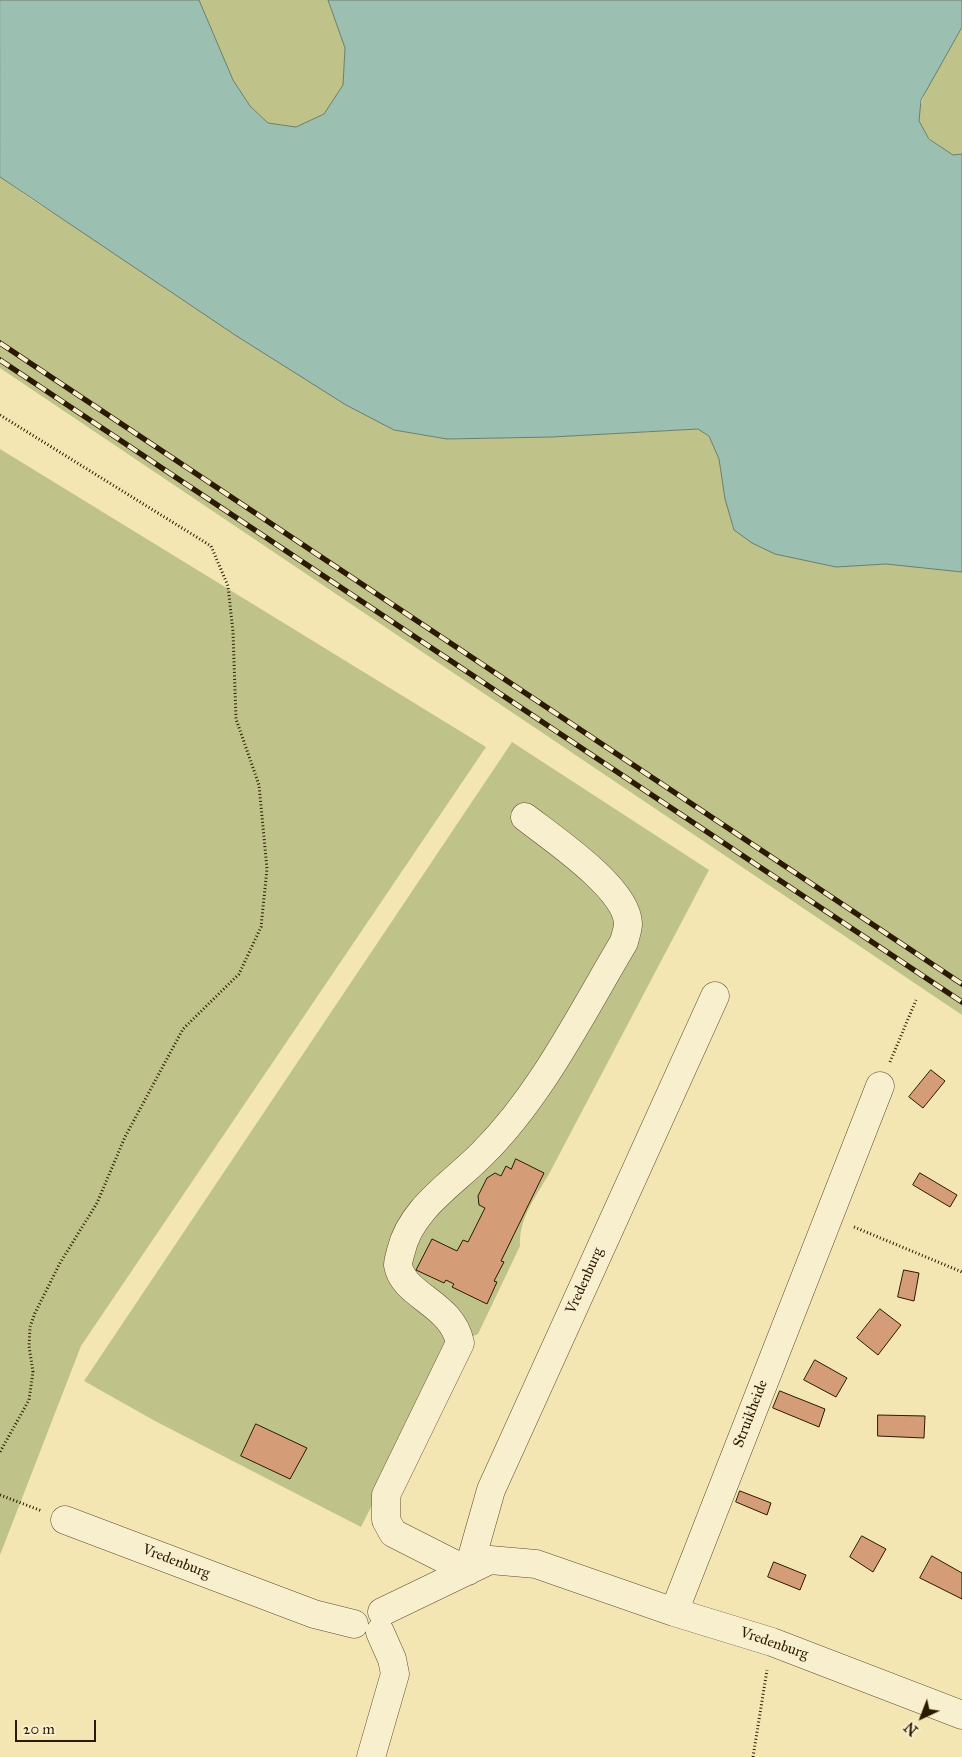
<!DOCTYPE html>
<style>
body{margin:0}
#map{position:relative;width:962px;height:1757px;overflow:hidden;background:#f3e6b3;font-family:"IM FELL Great Primer",serif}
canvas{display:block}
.north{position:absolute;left:897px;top:1692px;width:50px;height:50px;-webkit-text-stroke:4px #f7efce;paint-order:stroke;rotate:223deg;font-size:14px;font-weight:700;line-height:20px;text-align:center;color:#2b1900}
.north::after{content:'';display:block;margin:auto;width:18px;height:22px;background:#2b1900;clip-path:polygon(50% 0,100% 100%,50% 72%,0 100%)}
.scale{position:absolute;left:15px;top:1720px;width:81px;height:22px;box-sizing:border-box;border:2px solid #2b1900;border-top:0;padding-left:6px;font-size:15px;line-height:18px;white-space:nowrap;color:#2b1900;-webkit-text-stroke:4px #f7efce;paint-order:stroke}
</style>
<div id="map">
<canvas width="962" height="1757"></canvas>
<div class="north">N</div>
<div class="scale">20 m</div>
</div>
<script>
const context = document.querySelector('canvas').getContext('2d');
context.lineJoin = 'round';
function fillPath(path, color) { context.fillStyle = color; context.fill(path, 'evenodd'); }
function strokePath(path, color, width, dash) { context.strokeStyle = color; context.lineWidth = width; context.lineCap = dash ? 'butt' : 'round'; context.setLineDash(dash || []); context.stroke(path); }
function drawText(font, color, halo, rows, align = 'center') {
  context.font = font + ' "IM FELL Great Primer",serif'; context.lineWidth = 4.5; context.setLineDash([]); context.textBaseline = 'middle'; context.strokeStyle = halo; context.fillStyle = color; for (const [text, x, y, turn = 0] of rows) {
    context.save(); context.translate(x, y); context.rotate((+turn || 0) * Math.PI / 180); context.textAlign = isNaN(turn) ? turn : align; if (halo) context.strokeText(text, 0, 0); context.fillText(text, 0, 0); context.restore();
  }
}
fillPath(new Path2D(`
 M 199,0 L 328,0 L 345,48 L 343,85 L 324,114 L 296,127 L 268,123 L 250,106 L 233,80 Z
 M 962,27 L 962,154 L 953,155 C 941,147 922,137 919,120 C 916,98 950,49 962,27 Z
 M 0,177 L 31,199 L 394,430 L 447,439 L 552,437 L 698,429 L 709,436 L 719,459 L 725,499 L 836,567 L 886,564 L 962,572 L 962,1015 L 0,368 Z
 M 0,449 L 486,747 L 81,1346 L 0,1555 Z
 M 512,742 L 709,870 L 549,1174 C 535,1198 519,1218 520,1246 L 478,1334 L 452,1346 L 361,1527 L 155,1421 L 84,1381 Z`), '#c0c389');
const water = new Path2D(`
 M 0,0 L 199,0 L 233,80 L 250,106 L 268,123 L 296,127 L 324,114 L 343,85 L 345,48 L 328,0 L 962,0 L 962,27 L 921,100 L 919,121 L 929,139 L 953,155 L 962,154 L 962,572 L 886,564 L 836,567 L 775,554 L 752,543 L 734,530 L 725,499 L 719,459 L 709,436 L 698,429 L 552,437 L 447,439 L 394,430 L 346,405 L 235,335 L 0,177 Z`);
fillPath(water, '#9bbfb0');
strokePath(water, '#6e7d6a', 1);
const building = new Path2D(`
 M 931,1070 L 945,1081 L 923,1108 L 909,1097 Z
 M 516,1159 L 544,1173 L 501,1261 L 504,1262 L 494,1281 L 497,1282 L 487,1304 L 452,1287 L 454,1284 L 446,1280 L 444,1283 L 416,1270 L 432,1239 L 457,1251 L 463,1240 L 468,1242 L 485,1208 L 479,1205 L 478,1196 L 487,1178 L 495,1173 L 501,1176 L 506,1166 L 511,1169 Z
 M 920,1173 L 957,1195 L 950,1207 L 913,1185 Z
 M 904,1270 L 919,1273 L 914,1301 L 898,1297 Z
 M 880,1309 L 901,1325 L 878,1355 L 857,1338 Z
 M 815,1360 L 847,1378 L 836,1397 L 804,1380 Z
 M 780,1391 L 825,1409 L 819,1427 L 773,1408 Z
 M 878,1415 L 925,1416 L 924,1438 L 878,1436 Z
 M 256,1424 L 307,1448 L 290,1479 L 241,1456 Z
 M 740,1491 L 771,1503 L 767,1515 L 736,1502 Z
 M 862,1536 L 886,1549 L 873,1572 L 850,1557 Z
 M 932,1556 L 962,1573 L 962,1599 L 920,1578 Z
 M 774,1562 L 806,1575 L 800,1590 L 768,1577 Z`);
fillPath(building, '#d59c78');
strokePath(building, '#2b1900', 1);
const minor = new Path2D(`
 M 65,1520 L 314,1614 L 354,1624
 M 468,1571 L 393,1533 L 386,1520 L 386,1495 L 460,1343 C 452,1303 403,1296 398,1265 C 398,1261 400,1255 401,1251 C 411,1208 454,1183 483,1153 C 542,1094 581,1014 624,942 C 625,937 628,929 628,924 C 628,889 552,838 525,817
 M 468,1571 L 491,1490 L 715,996
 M 382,1612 L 490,1560 L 536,1564 L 674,1612 L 772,1642 L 962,1715
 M 674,1612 L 880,1086
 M 371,1757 L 395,1674 L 392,1659 L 380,1632`);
strokePath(minor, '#5d4c2d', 29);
strokePath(new Path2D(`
 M 0,415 L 211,546 L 228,586 L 233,632 L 236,719 L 259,785 L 267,869 L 261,927 L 239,974 L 183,1029 L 125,1137 L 97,1203 L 60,1263 L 35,1313 L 30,1327 L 29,1346 L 33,1372 L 29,1400 L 0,1452
 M 890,1062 L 916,1000
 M 854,1227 L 962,1272
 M 0,1495 L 42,1511
 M 753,1757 L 767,1670`), '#2b1900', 3, [1, 2.5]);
strokePath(minor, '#f7efce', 28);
const rail = new Path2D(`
 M 0,343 L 962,984
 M 0,360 L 962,1002`);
strokePath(rail, '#2b1900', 5.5);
strokePath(rail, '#f7efce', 4, [11]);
drawText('15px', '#2b1900', '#f7efce', [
 ["Vredenburg",585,1281,-66],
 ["Struikheide",751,1414,-69],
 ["Vredenburg",176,1562,21],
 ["Vredenburg",774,1644,19]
]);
</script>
